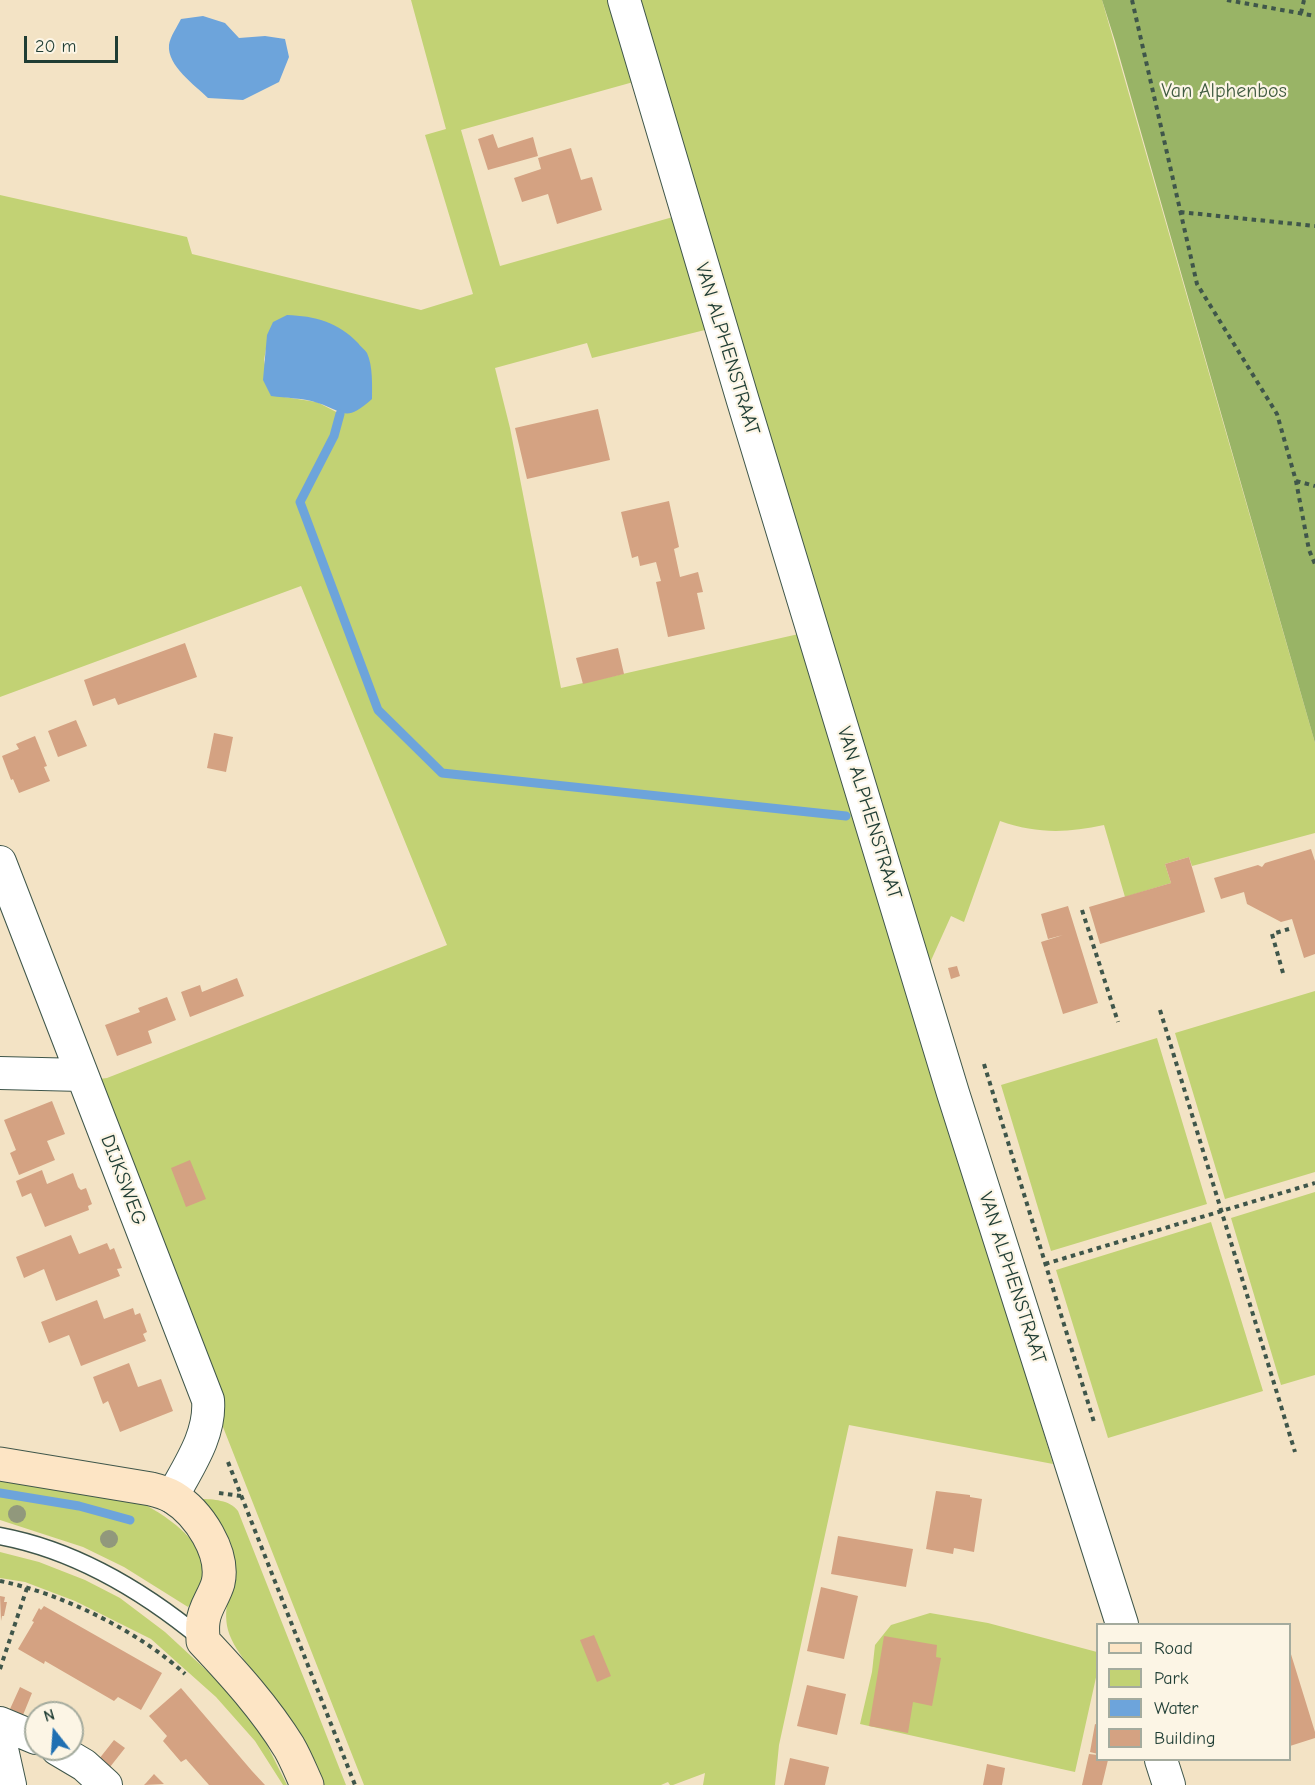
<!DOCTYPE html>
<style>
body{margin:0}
#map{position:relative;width:1315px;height:1785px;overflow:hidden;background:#f3e3c5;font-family:"Comic Neue",sans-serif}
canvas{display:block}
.legend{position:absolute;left:1096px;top:1623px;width:195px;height:138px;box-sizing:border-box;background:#fcf5e5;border:2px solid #a4ab9e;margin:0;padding:8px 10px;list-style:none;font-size:18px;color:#1f3d34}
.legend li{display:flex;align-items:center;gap:12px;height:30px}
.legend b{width:30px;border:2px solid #a4ab9e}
.north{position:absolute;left:24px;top:1701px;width:60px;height:60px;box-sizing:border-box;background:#fcf5e5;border:2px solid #a4ab9e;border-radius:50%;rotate:343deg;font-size:16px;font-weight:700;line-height:24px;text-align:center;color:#1f3d34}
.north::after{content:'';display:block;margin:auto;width:21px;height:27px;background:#1f6fb2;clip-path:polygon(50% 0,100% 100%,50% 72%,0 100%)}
.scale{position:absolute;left:24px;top:36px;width:94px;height:27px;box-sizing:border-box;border:3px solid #1f3d34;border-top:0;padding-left:8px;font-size:18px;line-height:21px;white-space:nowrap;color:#1f3d34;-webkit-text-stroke:4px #fcf5e5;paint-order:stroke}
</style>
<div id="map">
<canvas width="1315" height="1785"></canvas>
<ul class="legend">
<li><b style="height:8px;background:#fde5c5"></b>Road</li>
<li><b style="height:16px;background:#c2d274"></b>Park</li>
<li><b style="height:16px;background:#6da4db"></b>Water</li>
<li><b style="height:16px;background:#d4a282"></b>Building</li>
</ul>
<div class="north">N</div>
<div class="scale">20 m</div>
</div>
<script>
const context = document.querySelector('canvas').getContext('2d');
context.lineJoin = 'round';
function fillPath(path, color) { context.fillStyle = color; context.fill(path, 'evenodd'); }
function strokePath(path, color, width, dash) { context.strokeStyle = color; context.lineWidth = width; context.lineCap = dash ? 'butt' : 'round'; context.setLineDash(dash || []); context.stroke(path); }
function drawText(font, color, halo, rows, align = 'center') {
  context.font = font + ' "Comic Neue",sans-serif'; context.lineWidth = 4.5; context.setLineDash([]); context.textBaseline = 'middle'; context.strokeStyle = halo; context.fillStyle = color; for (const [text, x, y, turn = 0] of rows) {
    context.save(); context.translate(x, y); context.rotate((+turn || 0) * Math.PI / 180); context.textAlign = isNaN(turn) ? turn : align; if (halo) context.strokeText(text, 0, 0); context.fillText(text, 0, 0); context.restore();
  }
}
fillPath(new Path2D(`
 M 411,0 L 611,0 L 637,81 L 461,130 L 500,266 L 680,215 L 717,327 L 592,358 L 587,343 L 495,368 L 510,428 L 561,688 L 803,633 L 1053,1464 L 849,1425 L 779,1745 L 775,1785 L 703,1785 L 705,1773 L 673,1785 L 670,1785 L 668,1782 L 661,1785 L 364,1785 L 223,1427 L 222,1418 L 99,1079 L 107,1078 L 447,945 L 301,586 L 0,697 L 0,195 L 187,237 L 192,254 L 421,310 L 473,294 L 425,135 L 446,129 ZM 266,349 L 342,415 L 317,402 L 271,395 L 264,360 Z
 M 630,0 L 1102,0 L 1315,743 L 1315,833 L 1192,866 L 1189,857 L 1165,864 L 1171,883 L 1125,897 L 1104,825 C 1067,833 1037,834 1000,821 L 964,922 L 951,916 L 924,976 Z
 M 1315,991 L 1315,1172 L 1225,1199 L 1175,1033 Z
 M 1157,1038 L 1207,1204 L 1051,1251 L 1001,1085 Z
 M 1315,1192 L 1315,1375 L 1281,1385 L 1231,1218 Z
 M 1211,1222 L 1263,1391 L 1108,1438 L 1056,1270 Z
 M 0,1478 L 144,1504 C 173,1520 219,1551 199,1591 C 196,1597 191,1602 188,1607 L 124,1567 L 83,1547 L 0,1520 Z
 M 200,1499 C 213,1499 230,1500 238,1511 L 346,1785 L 324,1785 C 310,1753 297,1730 277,1701 C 262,1679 235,1655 228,1630 C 222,1606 233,1586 234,1562 C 235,1538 214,1517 200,1499 Z
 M 0,1552 L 39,1562 L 85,1580 L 120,1598 L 165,1632 L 230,1692 L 263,1737 L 287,1785 L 283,1785 L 255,1741 L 216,1697 L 151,1639 L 75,1601 L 25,1582 L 0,1578 Z
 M 930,1613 L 988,1623 L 1097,1652 L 1097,1673 L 1075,1772 L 860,1724 L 872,1672 L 875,1645 L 891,1625 Z`), '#c2d274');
fillPath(new Path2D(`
 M 1102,0 L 1315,0 L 1315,743 L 1115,41 Z`), '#99b466');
fillPath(new Path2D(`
 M 203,16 L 225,23 L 239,38 L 265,36 L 285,39 L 289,57 L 279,82 L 243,100 L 208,98 C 195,85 167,66 169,45 C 170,37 177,27 181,19 Z
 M 287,315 C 315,316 338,322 358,343 C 360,346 365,350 367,353 C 373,366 372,386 372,399 C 345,423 345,412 318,403 C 304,398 286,398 271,396 L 263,380 L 267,335 L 273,322 Z`), '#6da4db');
strokePath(new Path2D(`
 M 340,414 L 334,436 L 300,502 L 378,710 L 442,773 L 846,816
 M 0,1493 L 79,1506 L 130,1520`), '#6da4db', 9);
fillPath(new Path2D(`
 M 493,134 L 498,148 L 533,137 L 538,156 L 488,170 L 478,139 Z
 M 571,148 L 581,180 L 592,177 L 602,210 L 557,224 L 548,194 L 522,202 L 514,178 L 541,169 L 538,158 Z
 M 598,409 L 610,460 L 527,479 L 515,428 Z
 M 669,501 L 679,547 L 674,549 L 680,577 L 698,572 L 703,592 L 697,593 L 705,629 L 668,637 L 656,582 L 661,581 L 656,562 L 640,566 L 638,556 L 632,558 L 621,512 Z
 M 185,643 L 197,677 L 118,705 L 115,698 L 93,706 L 84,680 Z
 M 618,648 L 624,674 L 583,684 L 576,658 Z
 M 76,720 L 87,746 L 58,757 L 48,731 Z
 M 214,733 L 233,737 L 226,772 L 207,768 Z
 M 35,736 L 47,766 L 44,767 L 50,781 L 19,793 L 13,779 L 11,780 L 2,756 L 19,749 L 16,744 Z
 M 1311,849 L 1315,861 L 1315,954 L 1304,958 L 1292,919 L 1281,922 L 1247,904 L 1244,892 L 1221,899 L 1214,878 L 1258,865 L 1262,867 L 1265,863 Z
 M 1189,857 L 1205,912 L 1100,944 L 1089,907 L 1171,883 L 1165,864 Z
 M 1068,906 L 1098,1003 L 1063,1014 L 1041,942 L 1063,935 L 1048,939 L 1041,914 Z
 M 957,966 L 960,976 L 951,979 L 948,968 Z
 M 237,978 L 244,996 L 190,1017 L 181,992 L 200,985 L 202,992 Z
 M 167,997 L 176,1020 L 148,1031 L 152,1043 L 117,1056 L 105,1025 L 140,1012 L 138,1008 Z
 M 52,1101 L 65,1134 L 47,1141 L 55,1160 L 19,1175 L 10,1153 L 16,1150 L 4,1120 Z
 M 190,1160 L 206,1199 L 186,1207 L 171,1168 Z
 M 42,1170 L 47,1184 L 73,1173 L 78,1187 L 81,1190 L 86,1188 L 92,1204 L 88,1206 L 89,1210 L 45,1227 L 31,1193 L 22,1197 L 16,1181 Z
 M 71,1235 L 79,1254 L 107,1243 L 110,1250 L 114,1248 L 122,1268 L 117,1269 L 120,1276 L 56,1301 L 44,1269 L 24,1278 L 16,1257 Z
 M 97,1300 L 104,1319 L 133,1308 L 135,1315 L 140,1313 L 147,1332 L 143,1334 L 146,1341 L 81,1366 L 69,1335 L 49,1343 L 41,1322 Z
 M 129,1363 L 138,1387 L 161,1379 L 173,1411 L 120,1432 L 108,1401 L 103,1404 L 93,1377 Z
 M 936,1491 L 970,1495 L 970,1497 L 982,1499 L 974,1552 L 954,1548 L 953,1554 L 926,1549 Z
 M 838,1536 L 913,1549 L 906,1587 L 831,1574 Z
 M 821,1587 L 858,1596 L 844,1659 L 807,1651 Z
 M 0,1596 L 5,1597 L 4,1602 L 7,1602 L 4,1616 L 2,1616 L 1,1621 Z
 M 44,1606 L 162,1673 L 141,1710 L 118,1697 L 114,1701 L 45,1661 L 44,1664 L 18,1649 L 34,1622 L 32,1621 L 39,1608 L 41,1610 Z
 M 594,1635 L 611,1676 L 597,1682 L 580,1640 Z
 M 884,1636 L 937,1645 L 936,1657 L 941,1658 L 932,1706 L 913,1702 L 908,1733 L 869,1726 Z
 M 1290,1651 L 1315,1732 L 1315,1738 L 1290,1746 Z
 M 807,1685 L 846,1694 L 837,1735 L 797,1726 Z
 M 20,1687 L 32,1693 L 23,1715 L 10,1709 Z
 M 181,1688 L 252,1771 L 265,1785 L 209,1785 L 186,1759 L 181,1762 L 163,1741 L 167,1736 L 149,1716 Z
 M 72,1713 L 81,1718 L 72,1733 Z
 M 1095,1724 L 1098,1725 L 1098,1754 L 1090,1752 Z
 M 114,1740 L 125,1748 L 110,1767 L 99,1759 Z
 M 1089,1754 L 1098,1755 L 1098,1760 L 1108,1760 L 1102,1785 L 1082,1785 Z
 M 790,1758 L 829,1767 L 825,1785 L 784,1785 Z
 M 987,1764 L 1005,1768 L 1002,1785 L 983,1785 Z
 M 154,1774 L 164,1784 L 144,1785 L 146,1783 Z`), '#d4a282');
const lane = new Path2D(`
 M 0,1536 C 75,1550 145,1592 203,1640`);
const street = new Path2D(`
 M 624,0 L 743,401 L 953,1093 L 1122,1624
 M 0,862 L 208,1400 C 211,1435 188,1467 172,1497
 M 0,1073 L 82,1075
 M 0,1723 L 36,1738
 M 0,1740 L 10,1785
 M 57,1749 L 84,1765 L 106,1785
 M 1161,1760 L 1169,1785`);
const secondary = new Path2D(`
 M 0,1464 L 151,1489 C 159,1491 166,1493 173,1497 C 199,1513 225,1553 218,1583 C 214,1597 204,1608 203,1622 C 202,1628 203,1635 203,1641 C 234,1674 265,1708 289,1747 C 296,1759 301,1772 307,1785`);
strokePath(lane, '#3f564a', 19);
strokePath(street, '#3f564a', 34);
strokePath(secondary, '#3f564a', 35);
strokePath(new Path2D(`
 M 1132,0 L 1197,284 L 1277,414 L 1296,481 L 1309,550 L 1315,564
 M 1227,0 L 1315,16
 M 1301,13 L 1304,0
 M 1180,212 L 1315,226
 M 1296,481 L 1315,486
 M 1082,910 L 1118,1022
 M 1283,973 L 1272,934 L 1289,929
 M 1160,1010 L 1295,1452
 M 984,1064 L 1094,1422
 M 1045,1264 L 1315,1183
 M 228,1462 L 355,1785
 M 219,1493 L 241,1496
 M 0,1581 C 61,1593 140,1632 185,1674
 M 0,1669 L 27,1588`), '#3f564a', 4, [4.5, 4.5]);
strokePath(lane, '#fff', 16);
strokePath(street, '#fff', 32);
strokePath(secondary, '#fde5c5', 33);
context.fillStyle = '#91987c';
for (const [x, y] of [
 [17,1514],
 [109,1539]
]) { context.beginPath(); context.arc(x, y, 9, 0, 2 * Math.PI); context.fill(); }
drawText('20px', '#405b41', '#fcf5e5', [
 ["Van Alphenbos",1224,91]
]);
drawText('20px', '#1f3d34', '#fcf5e5', [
 ["VAN ALPHENSTRAAT",727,349,73],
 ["VAN ALPHENSTRAAT",869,813,73],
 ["DIJKSWEG",123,1180,69],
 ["VAN ALPHENSTRAAT",1012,1278,72]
]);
</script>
